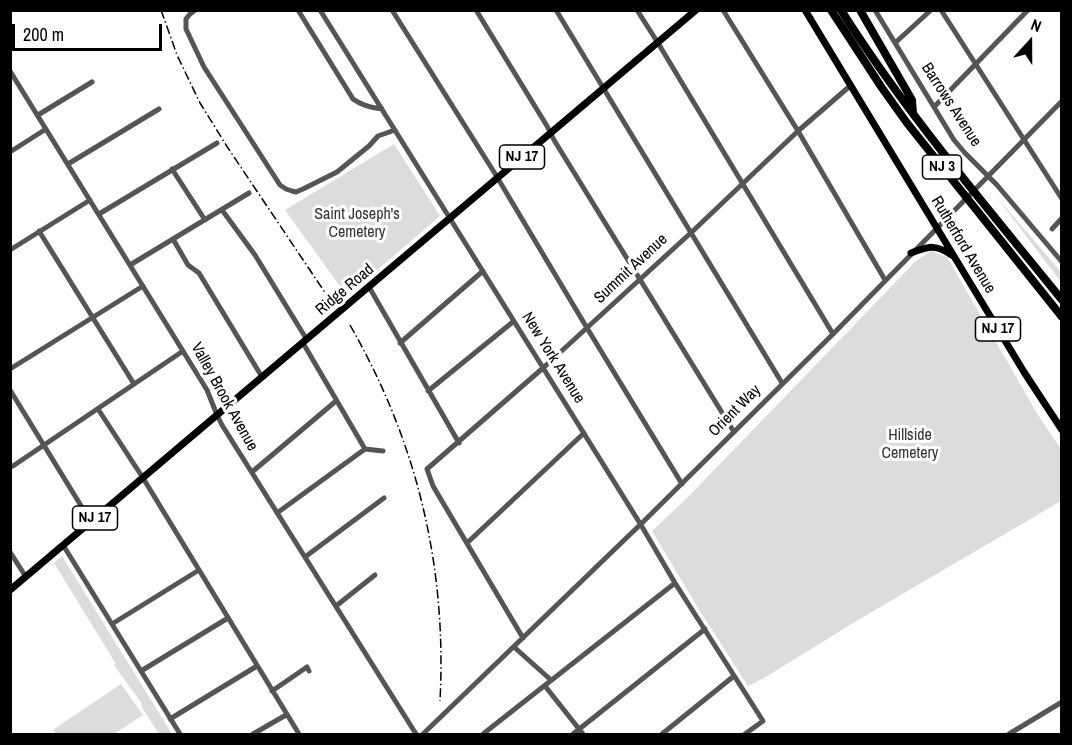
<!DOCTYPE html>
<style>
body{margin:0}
#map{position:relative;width:1072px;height:745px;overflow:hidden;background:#fff;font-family:"Archivo Narrow",sans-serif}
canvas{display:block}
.frame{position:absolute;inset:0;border:12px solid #000;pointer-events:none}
.north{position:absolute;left:1000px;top:12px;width:60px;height:60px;-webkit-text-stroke:4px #fff;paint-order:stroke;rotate:21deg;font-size:16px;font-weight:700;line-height:24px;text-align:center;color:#000}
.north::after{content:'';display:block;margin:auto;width:21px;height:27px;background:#000;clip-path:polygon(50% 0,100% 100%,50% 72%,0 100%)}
.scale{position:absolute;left:12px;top:24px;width:150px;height:27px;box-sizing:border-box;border:3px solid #000;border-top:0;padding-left:8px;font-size:18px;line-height:21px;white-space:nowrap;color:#000;-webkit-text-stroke:4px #fff;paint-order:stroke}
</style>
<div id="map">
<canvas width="1072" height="745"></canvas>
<div class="frame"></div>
<div class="north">N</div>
<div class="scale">200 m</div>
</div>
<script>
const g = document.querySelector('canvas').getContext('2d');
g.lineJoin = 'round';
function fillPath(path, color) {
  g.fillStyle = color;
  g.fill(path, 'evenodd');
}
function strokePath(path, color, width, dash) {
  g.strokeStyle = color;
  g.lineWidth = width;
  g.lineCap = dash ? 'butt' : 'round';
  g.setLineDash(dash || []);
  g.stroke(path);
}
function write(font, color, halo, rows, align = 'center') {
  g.font = font + ' "Archivo Narrow",sans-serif';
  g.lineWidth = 6;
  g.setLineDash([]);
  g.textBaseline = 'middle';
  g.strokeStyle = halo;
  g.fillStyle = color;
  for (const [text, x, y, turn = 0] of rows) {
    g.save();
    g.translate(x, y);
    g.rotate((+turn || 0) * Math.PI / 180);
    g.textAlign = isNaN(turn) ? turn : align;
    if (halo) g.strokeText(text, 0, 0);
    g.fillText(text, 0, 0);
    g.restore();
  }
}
fillPath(new Path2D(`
 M394 144 440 216 347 296 285 210Z
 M995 195 1061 272V282Z
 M931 251 947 257 1038 415 1061 449V501L858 620 764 678 748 686 698 608 652 531 690 495 916 261Z
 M62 556 172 734H159L141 706 142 704 114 665 116 664 54 563Z
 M121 684 143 715 114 734H56L53 730Z`), '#dcdcdc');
strokePath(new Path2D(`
 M195 10 190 14 186 19V29L204 67 280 185 286 189 292 191 296 192 303 189 337 172 369 146 378 136 395 130
 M298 10 353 99C361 105 373 108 382 109
 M320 10 641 525 675 583 763 721 745 734
 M392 10 494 172 587 328 682 484
 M476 10 547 126 554 140 734 432
 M556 10 782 383
 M637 10 658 43 833 334
 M723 10 798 131 885 280
 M875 10 954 140 965 153 997 185 1062 262
 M941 10 1062 199
 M895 43 931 10
 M10 71 207 390 217 415 222 425 416 734
 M934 107 1028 10
 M38 115 92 82
 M10 152 46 129
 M68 164 159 109
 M172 169 205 220
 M222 210 255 255 307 340
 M99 214 217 143
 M1052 229 1062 218
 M39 231 134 384
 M173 239 188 265 199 273 262 377
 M10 250 90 200
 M130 265 249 193
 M369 287 459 443
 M303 343 365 449
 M400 343 483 271
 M10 369 143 286
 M10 390 91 522
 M428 391 514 321
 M98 409 143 478 299 734
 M13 466 183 351
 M252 472 336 401
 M277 513 365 449 383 451
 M467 543 584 433
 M63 545 180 734
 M10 552 26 577
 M305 557 384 498
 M336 606 375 575
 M112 624 199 570
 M523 638 433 486 427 469 543 368 695 229 798 131 850 86
 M514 647 551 680
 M141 671 228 618
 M545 686 583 734
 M272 691 307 667 309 671
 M170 719 257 666
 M253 734 286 715
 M423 734 644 521 833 334 1062 101
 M483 734 675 583
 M573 734 705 629
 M662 734 734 676
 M1009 734 1062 702`), '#555', 5);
strokePath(new Path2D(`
 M805 10 1024 372 1062 430
 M911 253C930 246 936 244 953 256
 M10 590 696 10`), '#000', 7);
strokePath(new Path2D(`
 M831 10 882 88 907 123 1062 317
 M841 10C906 113 986 206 1062 300
 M860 10 912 100 913 113`), '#000', 8);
strokePath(new Path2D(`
 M161 10 177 55 200 103 228 148 334 306
 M350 325C417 442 447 566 440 701`), '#000', 1.5, [9, 3, 1.5, 3]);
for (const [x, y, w] of [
 [522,157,45],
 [942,167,39],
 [998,329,45],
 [95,518,45]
]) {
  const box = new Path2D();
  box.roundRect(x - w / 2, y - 12, w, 24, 4.5);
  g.fillStyle = '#fff';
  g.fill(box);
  strokePath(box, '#000', 1.5);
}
write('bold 15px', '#000', null, [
 ["NJ 17",522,157],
 ["NJ 3",942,167],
 ["NJ 17",998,329],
 ["NJ 17",95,518]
]);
write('16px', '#000', '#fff', [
 ["Barrows Avenue",951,105,57],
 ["Rutherford Avenue",963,245,59],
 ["Summit Avenue",631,269,-43],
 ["Ridge Road",345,290,-40],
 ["New York Avenue",553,358,58],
 ["Valley Brook Avenue",224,397,61],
 ["Orient Way",735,411,-45]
]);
write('16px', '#333', '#fff', [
 ["Saint Joseph's",357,215],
 ["Cemetery",357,233],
 ["Hillside",910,436],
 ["Cemetery",910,454]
]);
</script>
